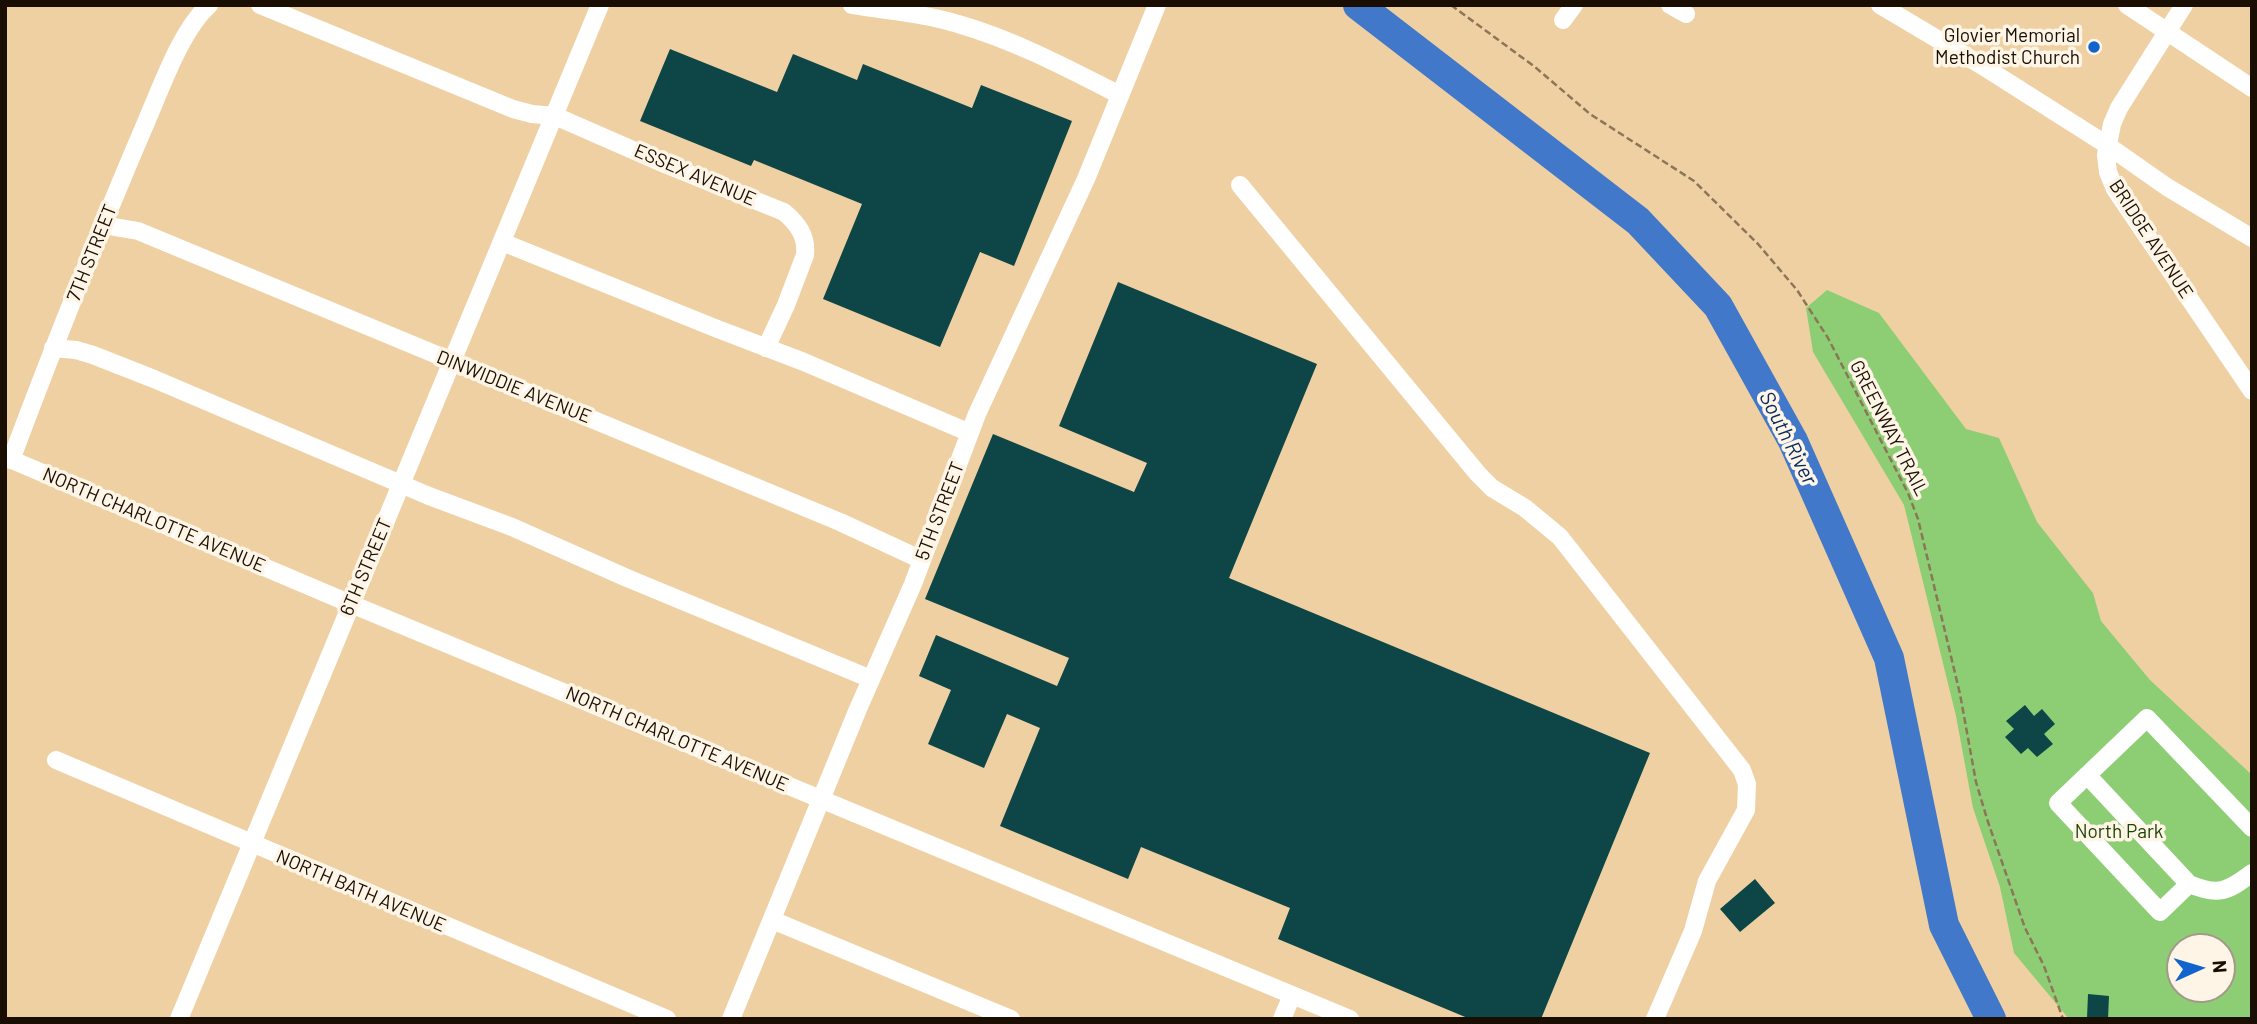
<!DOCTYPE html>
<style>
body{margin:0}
#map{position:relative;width:2257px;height:1024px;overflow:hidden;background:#efd0a2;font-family:Barlow,sans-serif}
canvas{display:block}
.frame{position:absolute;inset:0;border:7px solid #190e01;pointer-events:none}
.north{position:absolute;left:2166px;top:933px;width:70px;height:70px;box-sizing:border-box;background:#fef5e7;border:2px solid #a2998b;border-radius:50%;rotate:86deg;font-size:19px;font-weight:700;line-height:28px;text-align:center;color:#190e01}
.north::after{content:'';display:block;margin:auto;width:24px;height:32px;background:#1164ce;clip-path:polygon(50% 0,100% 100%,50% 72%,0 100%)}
</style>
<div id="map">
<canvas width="2257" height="1024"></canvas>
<div class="frame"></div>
<div class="north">N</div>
</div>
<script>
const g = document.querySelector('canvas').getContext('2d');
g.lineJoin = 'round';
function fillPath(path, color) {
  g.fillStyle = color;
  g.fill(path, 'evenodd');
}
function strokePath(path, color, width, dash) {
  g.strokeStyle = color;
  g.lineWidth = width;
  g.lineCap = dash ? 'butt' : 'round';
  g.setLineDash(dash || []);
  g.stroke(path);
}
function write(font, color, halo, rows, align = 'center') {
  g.font = font + ' Barlow,sans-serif';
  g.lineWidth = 7;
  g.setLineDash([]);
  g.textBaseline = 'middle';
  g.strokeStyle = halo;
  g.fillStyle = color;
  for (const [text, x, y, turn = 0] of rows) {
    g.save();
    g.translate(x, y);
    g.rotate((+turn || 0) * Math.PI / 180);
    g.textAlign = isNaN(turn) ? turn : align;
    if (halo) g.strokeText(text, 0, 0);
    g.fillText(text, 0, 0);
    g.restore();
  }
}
fillPath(new Path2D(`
 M1827 290 1879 313 1966 429 1999 438 2037 522 2093 593 2101 621 2150 680 2252 775V1019H2069L2014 953 2000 887 1973 808 1956 716 1904 505 1813 352 1806 308ZM2180 947H2222V989H2180Z`), '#8dce75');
strokePath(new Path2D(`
 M1358 5 1638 221 1718 306 1793 441 1889 658 1944 925 1991 1019`), '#4178c9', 30);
fillPath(new Path2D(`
 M670 49 777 92 793 54 857 80 863 64 972 108 981 85 1072 121 1014 266 980 252 940 347 823 299 862 204 754 160 751 166 640 121Z
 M1118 282 1317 364 1229 578 1650 753 1541 1019H1470L1278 939 1290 908 1141 847 1128 879 1000 826 1040 728 1007 714 984 768 928 744 951 690 919 676 936 635 1057 686 1069 658 925 599 993 434 1134 492 1147 463 1059 426Z
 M2025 705 2034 716 2042 709 2055 724 2044 734 2053 744 2037 757 2028 748 2021 754 2005 737 2014 729 2006 721Z
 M1755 879 1775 903 1740 932 1720 909Z
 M2088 994 2109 996 2108 1019 2087 1018Z`), '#0e4647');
strokePath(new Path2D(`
 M1451 5 1535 67 1590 114 1694 181 1758 244 1797 290 1828 338 1908 493 1918 519 1960 694 1976 782 1988 822 2025 928 2044 966 2063 1019`), '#8c7658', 2.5, [7, 3.5]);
strokePath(new Path2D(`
 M260 5 513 109 532 114 555 116 667 165 784 212C798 224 807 236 805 255L786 305 766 348
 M852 5C887 11 923 13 958 24 1014 40 1067 68 1120 95
 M1670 5 1686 14
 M1880 5 1981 65 2107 145 2167 187 2252 238
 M2127 5 2252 88
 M2184 5 2119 108 2112 124 2106 155 2108 172 2115 189 2252 391
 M1563 20 1574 5
 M1240 185 1478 474 1492 488 1525 508 1560 537 1742 770 1747 784 1746 810 1707 881 1693 931 1655 1019
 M103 225 138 231 840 522 922 560
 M502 242 715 328 804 362 970 433
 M53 348 76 350 93 355 154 379 429 496 512 527 627 578 871 679
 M5 457 351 604 1350 1019
 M11 460C53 348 97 237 144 127 160 91 180 31 209 5
 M56 760 667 1019
 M2087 775 2189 884 2160 912 2058 803 2147 718 2252 828
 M2189 884C2218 896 2227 892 2252 873
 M772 920 1011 1019
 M179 1019 600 5
 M731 1019 858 709 913 584 977 414 1086 179 1157 5
 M1282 1019 1292 995`), '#fff', 18);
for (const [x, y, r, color] of [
 [2094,47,7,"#1164ce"]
]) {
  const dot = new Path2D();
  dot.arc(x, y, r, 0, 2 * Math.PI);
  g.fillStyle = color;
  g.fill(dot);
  strokePath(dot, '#fef5e7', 2.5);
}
write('19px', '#190e01', '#fef5e7', [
 ["Glovier Memorial",2080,36],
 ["Methodist Church",2080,58]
], 'right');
write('19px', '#190e01', '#fef5e7', [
 ["ESSEX AVENUE",695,175,23],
 ["BRIDGE AVENUE",2151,239,57],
 ["7TH STREET",92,253,-68],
 ["DINWIDDIE AVENUE",514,387,22],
 ["GREENWAY TRAIL",1889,428,63],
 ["5TH STREET",940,511,-69],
 ["NORTH CHARLOTTE AVENUE",154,520,23],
 ["6TH STREET",366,567,-67],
 ["NORTH CHARLOTTE AVENUE",677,739,23],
 ["NORTH BATH AVENUE",361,891,23]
]);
write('19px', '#1a4404', '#fef5e7', [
 ["North Park",2119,832]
]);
write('italic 21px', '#042a5e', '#fef5e7', [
 ["South River",1788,438,63]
]);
</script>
